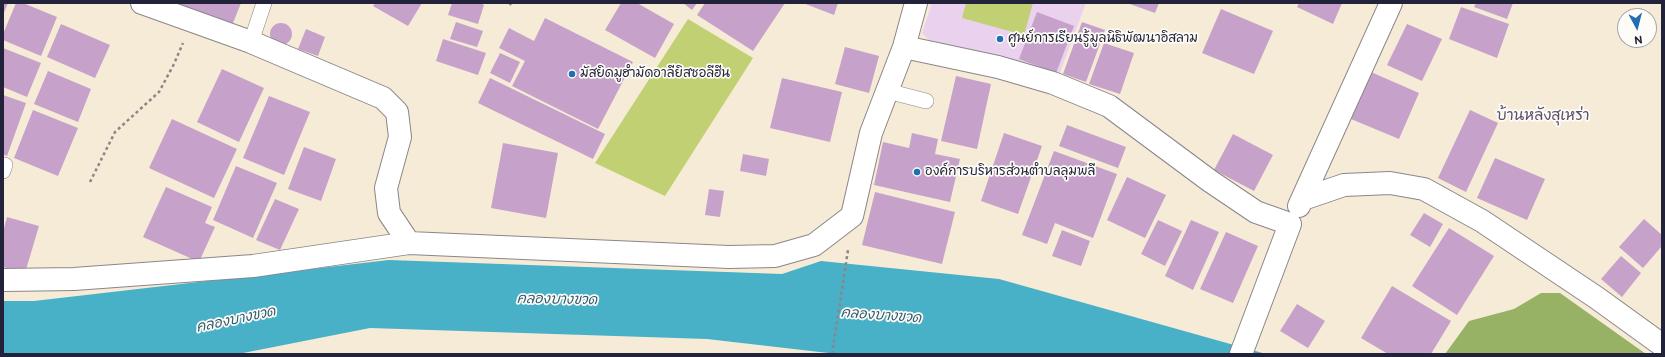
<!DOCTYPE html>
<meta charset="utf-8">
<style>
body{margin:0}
#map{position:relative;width:1665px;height:357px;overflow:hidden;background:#f6ebd7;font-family:"Balsamiq Sans",sans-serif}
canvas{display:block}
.frame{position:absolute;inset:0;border:4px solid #22223b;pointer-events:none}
.north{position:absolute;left:1617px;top:8px;width:40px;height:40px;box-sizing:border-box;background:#fdfcf7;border:1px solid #a5a5ac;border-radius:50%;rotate:173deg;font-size:11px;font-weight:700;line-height:16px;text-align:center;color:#22223b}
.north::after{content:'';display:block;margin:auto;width:14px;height:18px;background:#1f6fb2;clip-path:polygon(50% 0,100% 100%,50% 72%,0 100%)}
</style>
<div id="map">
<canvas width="1665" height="357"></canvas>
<div class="frame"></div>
<div class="north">N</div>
</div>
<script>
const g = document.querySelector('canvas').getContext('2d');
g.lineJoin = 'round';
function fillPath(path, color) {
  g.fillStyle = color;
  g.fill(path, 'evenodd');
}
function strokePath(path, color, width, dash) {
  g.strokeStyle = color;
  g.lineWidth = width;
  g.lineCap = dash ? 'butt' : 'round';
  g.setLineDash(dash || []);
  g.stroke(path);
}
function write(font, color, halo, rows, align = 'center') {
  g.font = font + ' "Balsamiq Sans","Playpen Sans Thai",sans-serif';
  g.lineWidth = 3.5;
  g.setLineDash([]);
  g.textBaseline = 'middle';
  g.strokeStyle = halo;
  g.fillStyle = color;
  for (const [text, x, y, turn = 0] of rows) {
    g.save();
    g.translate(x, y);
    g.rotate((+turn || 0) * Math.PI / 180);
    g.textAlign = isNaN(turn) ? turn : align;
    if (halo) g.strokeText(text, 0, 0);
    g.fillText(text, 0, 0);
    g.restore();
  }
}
fillPath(new Path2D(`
 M932 3H1086L1059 75 933 44 922 33Z`), '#ead1ed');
fillPath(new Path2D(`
 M966 3H1033L1024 35 962 18Z
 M688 19 753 58 665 196 595 163Z`), '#c1d073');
fillPath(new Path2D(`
 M1541 293H1560L1646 354H1445L1469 321 1514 309Z`), '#98b265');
fillPath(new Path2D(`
 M389 260 782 274 821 261 999 279 1266 354H837L707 339 370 328 238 354H3V301H34Z`), '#48b0c7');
fillPath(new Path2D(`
 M3 3H8L3 15Z
 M16 3H23L57 17 41 56 3 40V34Z
 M168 3H241L231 28Z
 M375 3H422L408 26 373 6Z
 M452 3H479L484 5 478 24 448 15Z
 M621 3H637L674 24 655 58 605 30Z
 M683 3H697L692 10Z
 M705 3H785L753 51 697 15Z
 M803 3H838L834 15Z
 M1127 3H1159L1155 13Z
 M1299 3H1342L1333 24 1297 7Z
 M1476 3H1513L1507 19 1474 7Z
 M1461 7 1509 24 1497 58 1449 39Z
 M1221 9 1273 31 1254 74 1202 53Z
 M1037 12 1074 26 1056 73 1019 59Z
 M545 18 633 62 598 129 512 86 525 61 499 48 509 28 534 41Z
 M456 22 483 31 477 47 450 39Z
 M1082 22 1105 30 1086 82 1063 74Z
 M270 34a11 11 0 1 1 22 0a11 11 0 1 1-22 0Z
 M61 24 110 45 95 78 47 57Z
 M1407 24 1442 39 1422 81 1387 65Z
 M306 29 325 37 318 56 298 49Z
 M443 39 486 53 478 75 436 61Z
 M1104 43 1134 53 1120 94 1089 84Z
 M845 47 879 56 869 93 835 84Z
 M3 48 41 63 27 97 3 87Z
 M500 53 520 62 510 83 490 73Z
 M222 69 264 88 239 142 197 122Z
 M48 71 91 89 78 122 34 104Z
 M1371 72 1419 93 1399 139 1351 119Z
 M956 76 991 84 977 149 941 141Z
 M490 78 605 134 593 159 478 103Z
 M782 78 842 92 830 142 770 128Z
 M3 95 26 103 7 156 3 154Z
 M269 96 310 112 284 175 243 158Z
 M33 110 78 128 58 176 14 158Z
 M1470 110 1498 123 1466 192 1438 178Z
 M172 119 237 149 214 198 149 168Z
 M1067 125 1126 147 1118 168 1059 146Z
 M912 133 938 139 935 154 960 159 950 202 874 185 883 142 909 148Z
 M1004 133 1042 146 1018 214 981 201Z
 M1233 134 1273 155 1254 191 1214 170Z
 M503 143 558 153 546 218 491 208Z
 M304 147 336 159 321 201 288 189Z
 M1054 151 1117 174 1093 238 1055 223 1047 244 1022 235Z
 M743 154 769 159 766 176 740 171Z
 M1495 158 1545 179 1527 220 1477 198Z
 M236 166 277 183 253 238 213 220Z
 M1127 177 1166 195 1145 238 1107 220Z
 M166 187 212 207 205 223 215 227 199 262 143 237Z
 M709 189 724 191 720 217 705 215Z
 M875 192 955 212 942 264 862 245Z
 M275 199 299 209 280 250 256 240Z
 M1424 213 1443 224 1430 247 1410 235Z
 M7 217 39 226 25 273 3 267V232Z
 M1644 219 1662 235V246L1643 268 1619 247Z
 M1158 220 1182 231 1165 266 1141 254Z
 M1191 220 1219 232 1193 290 1165 276Z
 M1449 228 1494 256 1457 315 1412 286Z
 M1062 230 1090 241 1081 266 1052 256Z
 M1226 232 1258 246 1233 303 1200 289Z
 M1621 256 1641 273 1622 297 1601 279Z
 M1392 286 1451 321 1431 354H1388L1361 338Z
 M1297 304 1325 321 1308 348 1280 331Z`), '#c6a2ca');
const lane = new Path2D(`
 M251 42 264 3
 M887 91 926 101
 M3 171 5 165`);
const street = new Path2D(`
 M142 3 251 42 383 98 397 112 400 137 386 188 389 213 409 243
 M904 47 998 67 1053 83 1109 106 1210 181 1256 212 1290 224 1241 354
 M1303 199 1344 185 1390 183 1424 189 1482 221 1597 298 1662 345
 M1299 206 1391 3
 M3 280 74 279 253 266 409 243 729 257 775 256 814 245 852 216 871 133 904 47 916 3`);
strokePath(lane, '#8c8689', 16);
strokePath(street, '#8c8689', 24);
strokePath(new Path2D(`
 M509 3 512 5
 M90 182 115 132 159 92 174 64 183 43
 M832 354 848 250`), '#8c8689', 2.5, [3, 3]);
strokePath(lane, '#fff', 15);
strokePath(street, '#fff', 22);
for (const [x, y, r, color] of [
 [1000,39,4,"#1f6fb2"],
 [572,74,4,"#1f6fb2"],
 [917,172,4,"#1f6fb2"]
]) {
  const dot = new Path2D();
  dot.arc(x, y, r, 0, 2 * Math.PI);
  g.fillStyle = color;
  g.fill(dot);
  strokePath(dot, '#fdfcf7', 1.5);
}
write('13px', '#22223b', '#fdfcf7', [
 ["ศูนย์การเรียนรู้มูลนิธิพัฒนาอิสลาม",1008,39],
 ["มัสยิดมูฮำมัดอาลียิสซอลีฮีน",580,74],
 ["องค์การบริหารส่วนตำบลลุมพลี",925,172]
], 'left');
write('italic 14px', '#315b73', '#fdfcf7', [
 ["คลองบางขวด",557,300,1],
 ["คลองบางขวด",881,316,4],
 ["คลองบางขวด",236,320,-12]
]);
write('15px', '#5b4f6d', '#fdfcf7', [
 ["บ้านหลังสุเหร่า",1543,116]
]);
</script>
